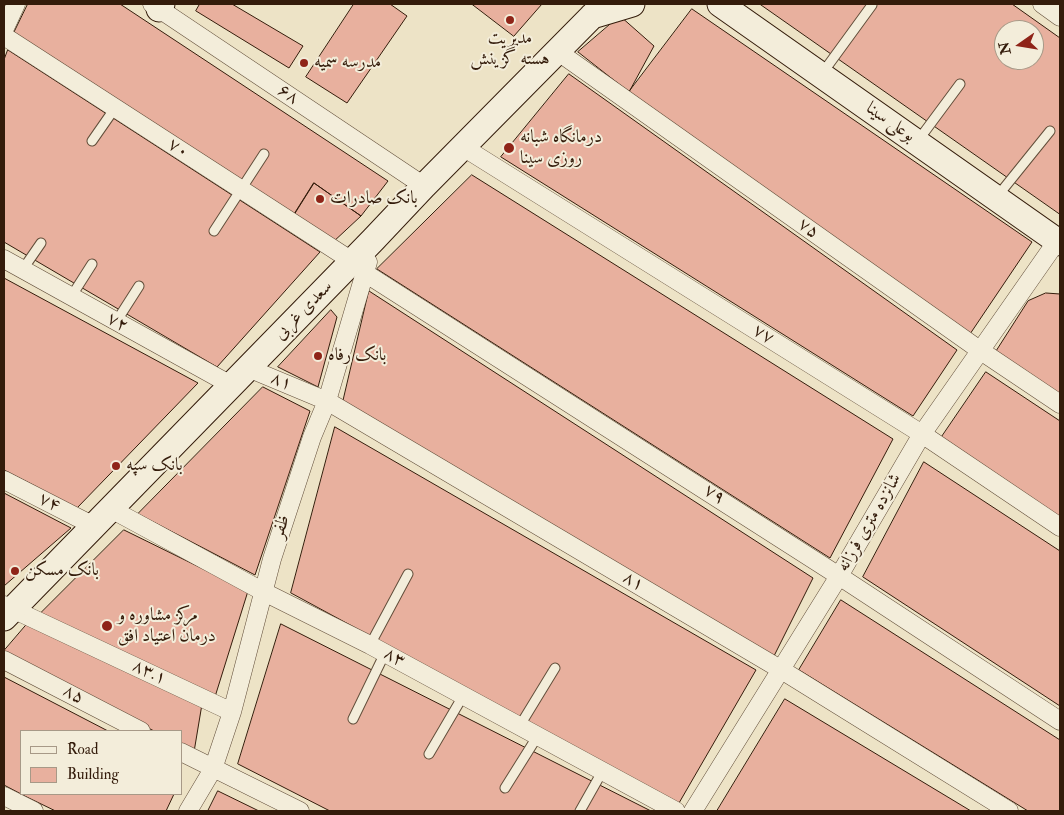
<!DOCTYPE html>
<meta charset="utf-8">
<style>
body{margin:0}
#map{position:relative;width:1064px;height:815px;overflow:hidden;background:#ede3c6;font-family:"IM FELL Double Pica",serif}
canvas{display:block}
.frame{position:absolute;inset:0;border:5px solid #341c0b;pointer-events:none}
.legend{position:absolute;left:20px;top:730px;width:162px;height:65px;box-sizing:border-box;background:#f3edda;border:1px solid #a79987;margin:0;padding:6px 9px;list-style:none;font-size:15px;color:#341c0b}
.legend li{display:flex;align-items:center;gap:10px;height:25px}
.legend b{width:25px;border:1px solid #a79987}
.north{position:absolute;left:994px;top:20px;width:50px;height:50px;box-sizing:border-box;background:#f3edda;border:1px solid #a79987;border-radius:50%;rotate:257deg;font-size:14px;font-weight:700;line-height:20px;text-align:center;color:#341c0b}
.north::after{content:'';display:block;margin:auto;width:18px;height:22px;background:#8f2418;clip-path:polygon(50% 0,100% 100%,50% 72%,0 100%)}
</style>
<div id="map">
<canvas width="1064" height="815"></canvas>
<div class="frame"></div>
<ul class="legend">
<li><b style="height:6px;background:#f3edda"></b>Road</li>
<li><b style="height:14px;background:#e8b09e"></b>Building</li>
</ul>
<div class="north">N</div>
</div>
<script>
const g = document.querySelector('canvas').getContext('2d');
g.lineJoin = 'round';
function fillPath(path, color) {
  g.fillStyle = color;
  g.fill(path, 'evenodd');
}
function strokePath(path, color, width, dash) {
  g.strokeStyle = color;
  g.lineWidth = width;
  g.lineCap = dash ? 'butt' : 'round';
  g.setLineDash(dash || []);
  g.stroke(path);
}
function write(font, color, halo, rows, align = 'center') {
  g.font = font + ' "IM FELL Double Pica",Amiri,serif';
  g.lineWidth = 4;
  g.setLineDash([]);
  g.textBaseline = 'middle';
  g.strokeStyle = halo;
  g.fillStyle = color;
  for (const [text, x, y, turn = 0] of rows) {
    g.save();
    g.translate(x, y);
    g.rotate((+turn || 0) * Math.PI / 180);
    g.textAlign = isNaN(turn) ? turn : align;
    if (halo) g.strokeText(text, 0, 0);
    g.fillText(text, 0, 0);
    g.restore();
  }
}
const building = new Path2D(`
 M28 4H120L388 181 361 216 314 183 292 218 13 35Z
 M200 4H232L303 46 289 68 196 11Z
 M354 4H390L407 16 347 103 306 77Z
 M472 4H542L514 36Z
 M760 4H1012L1060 38V214ZM1004 30H1034V60H1004Z
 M692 9 1032 242 970 334 629 92Z
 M620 16 654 46 629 92 578 52Z
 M8 50 320 252 217 367 4 242V60Z
 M569 74 957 350 913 416 501 157Z
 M472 175 893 439 830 558 377 269Z
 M314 183 361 216 332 243 292 218Z
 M4 278 198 383 77 508 4 470Z
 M369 291 813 578 774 656 343 402Z
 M1046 293 1060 294V395L996 351 1028 301Z
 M331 310 337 317 318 387 278 367Z
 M986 372 1060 421V518L941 438Z
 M263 387 310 411 255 575 138 514Z
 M335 427 756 670 679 803 291 593Z
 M924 462 1060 551V706L863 577Z
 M4 493 71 528 4 586Z
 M124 530 248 591 214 700 40 614Z
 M841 600 1060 740V811H1028L799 670Z
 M28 623 202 704 194 752 181 746V731H154L4 651Z
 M281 624 651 811H330L238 764Z
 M4 677 108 731H21V794L4 785Z
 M785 699 971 811H717Z
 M218 791 259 811H208Z
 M21 794H174L166 811H56Z`);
fillPath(building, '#e8b09e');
strokePath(building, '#341c0b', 1);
const lane = new Path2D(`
 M821 75 872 5
 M92 141 115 108
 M917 142 960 84
 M996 198 1050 131
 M214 231 264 154
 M23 269 41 243
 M71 297 92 264
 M116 322 139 286
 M370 645 408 574
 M353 719 385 653
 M519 727 555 668
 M429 754 463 696
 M505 788 537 737
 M580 811 602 772`);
const street = new Path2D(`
 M152 4 424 186
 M1042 4 1060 17
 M4 30 16 4
 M4 36 352 261
 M557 51 981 351 1060 404
 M463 147 922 434 1060 527
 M4 259 231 385
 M365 273 839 576 1060 721
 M248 368 327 401 780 669 1009 811
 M4 480 94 526
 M111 509 264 592 370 645 676 811
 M4 605 232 712
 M4 660 141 731
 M181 752 300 811
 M4 796 34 811
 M188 811 213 769 232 712 272 559 312 437 327 401 368 262
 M693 811 839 576 922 434 1057 241`);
const secondary = new Path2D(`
 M720 4 1060 243
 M159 9 162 4
 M592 16 632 4
 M4 618 373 240 424 186 604 4`);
strokePath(lane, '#624e3a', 11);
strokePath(street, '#624e3a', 19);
strokePath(secondary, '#341c0b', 27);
strokePath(lane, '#f3edda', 9);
strokePath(street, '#f3edda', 18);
strokePath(secondary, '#f3edda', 25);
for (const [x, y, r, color] of [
 [510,20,5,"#8f2418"],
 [304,63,5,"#8f2418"],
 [509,148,6,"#8f2418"],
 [320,199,5,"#8f2418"],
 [318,356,5,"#8f2418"],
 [116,466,5,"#8f2418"],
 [15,571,5,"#8f2418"],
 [107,626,6,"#8f2418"]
]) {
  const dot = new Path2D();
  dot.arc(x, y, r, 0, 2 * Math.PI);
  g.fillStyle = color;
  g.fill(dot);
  strokePath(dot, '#f3edda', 2);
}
write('18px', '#341c0b', '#f3edda', [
 ["مدیریت",510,39,"center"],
 ["هسته گزینش",510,60,"center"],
 ["مدرسه سمیه",314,63],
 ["درمانگاه شبانه",520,138],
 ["روزی سینا",520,159],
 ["بانک صادرات",330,199],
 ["بانک رفاه",328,356],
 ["بانک سپه",126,466],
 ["بانک مسکن",25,571],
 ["مرکز مشاوره و",118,616],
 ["درمان اعتیاد افق",118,637]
], 'left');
write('18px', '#341c0b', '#f3edda', [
 ["۶۸",288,95,34],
 ["بوعلی سینا",890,123,35],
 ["۷۰",178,149,33],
 ["۷۵",808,229,35],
 ["سعدی غربی",304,311,-46],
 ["۷۲",117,323,29],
 ["۷۷",763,335,32],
 ["۸۱",281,382,23],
 ["۷۹",714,495,33],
 ["۷۴",49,503,27],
 ["شانزده متری فرزانه",870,523,-60],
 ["ظفر",282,527,-72],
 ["۸۱",633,582,31],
 ["۸۳",394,658,29],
 ["۸۳.۱",149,673,25],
 ["۸۵",73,695,28]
]);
</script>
